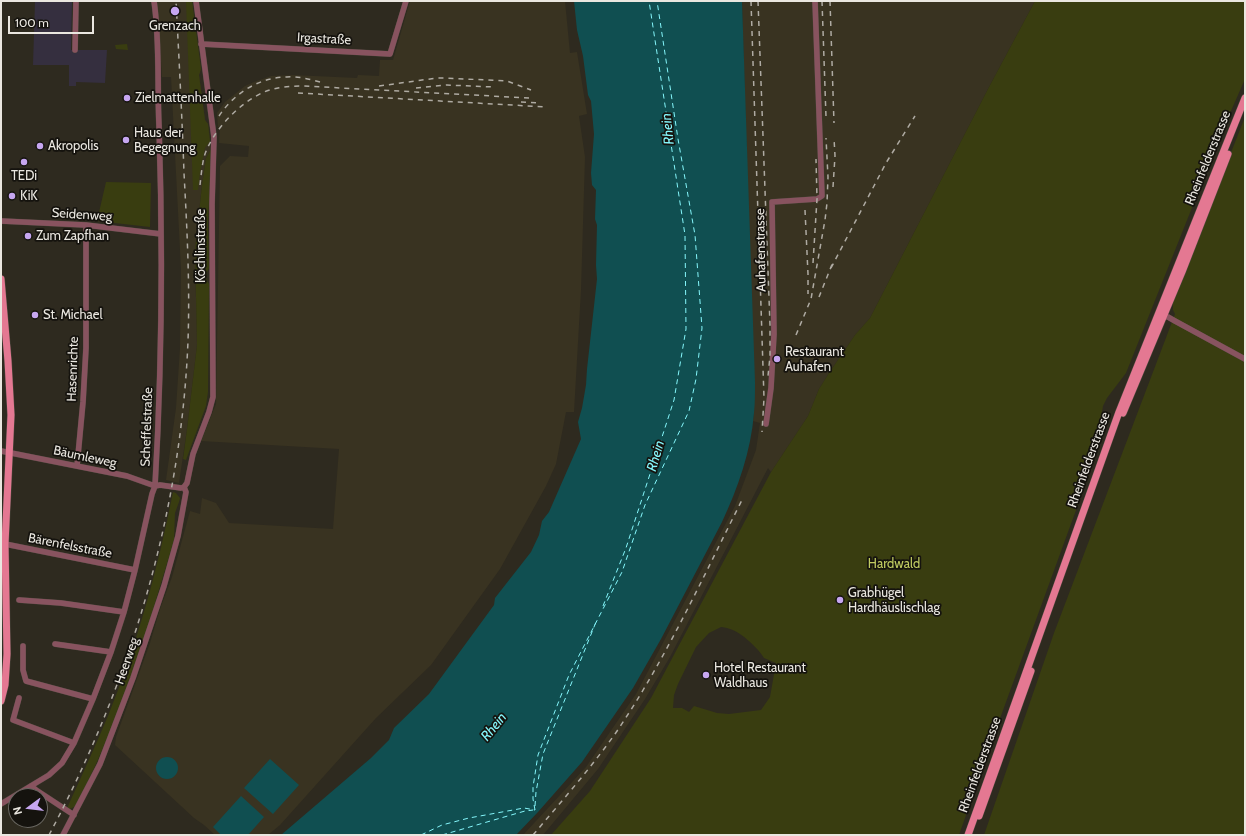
<!DOCTYPE html>
<meta charset="utf-8">
<style>
body{margin:0}
#map{position:relative;width:1246px;height:836px;overflow:hidden;background:#2e2a1f;font-family:Cabin,sans-serif}
canvas{display:block}
.frame{position:absolute;inset:0;border:2px solid #eae7e0;pointer-events:none}
.north{position:absolute;left:8px;top:788px;width:40px;height:40px;box-sizing:border-box;background:#15130e;border:1px solid #6a6862;border-radius:50%;rotate:255deg;font-size:11px;font-weight:700;line-height:16px;text-align:center;color:#eae7e0}
.north::after{content:'';display:block;margin:auto;width:14px;height:18px;background:#c6a6f0;clip-path:polygon(50% 0,100% 100%,50% 72%,0 100%)}
.scale{position:absolute;left:8px;top:16px;width:86px;height:18px;box-sizing:border-box;border:2px solid #eae7e0;border-top:0;padding-left:5px;font-size:12px;line-height:14px;white-space:nowrap;color:#eae7e0;-webkit-text-stroke:3px #15130e;paint-order:stroke}
</style>
<div id="map">
<canvas width="1246" height="836"></canvas>
<div class="frame"></div>
<div class="north">N</div>
<div class="scale">100 m</div>
</div>
<script>
const g = document.querySelector('canvas').getContext('2d');
g.lineJoin = 'round';
function fillPath(path, color) {
  g.fillStyle = color;
  g.fill(path, 'evenodd');
}
function strokePath(path, color, width, dash) {
  g.strokeStyle = color;
  g.lineWidth = width;
  g.lineCap = dash ? 'butt' : 'round';
  g.setLineDash(dash || []);
  g.stroke(path);
}
function write(font, color, halo, rows, align = 'center') {
  g.font = font + ' Cabin,sans-serif';
  g.lineWidth = 3.5;
  g.setLineDash([]);
  g.textBaseline = 'middle';
  g.strokeStyle = halo;
  g.fillStyle = color;
  for (const [text, x, y, turn = 0] of rows) {
    g.save();
    g.translate(x, y);
    g.rotate((+turn || 0) * Math.PI / 180);
    g.textAlign = isNaN(turn) ? turn : align;
    if (halo) g.strokeText(text, 0, 0);
    g.fillText(text, 0, 0);
    g.restore();
  }
}
fillPath(new Path2D(`
 M157 1H192L201 69 199 75 205 120 208 124 211 149 206 158 202 185 195 250 197 345 187 429 179 483 166 480 176 408 180 348 181 269 171 77H162Z
 M410 1H565L570 53 577 52 587 114 579 116 585 157 581 290 574 412H566L556 464 546 486 500 569 431 665 376 718 280 825 268 835H215L204 825 194 818 115 745 116 737 150 643 160 609 172 577 190 511 200 514 202 498 216 503 229 523 333 529 339 449 201 441 216 404 220 166 230 156 248 157 249 146 219 143 220 128 218 127 217 113 225 102 245 86 254 82 271 76 293 75 357 78 358 75 379 76 380 60H393Z
 M742 1H1035L989 87 870 318 855 335 829 373 819 389 808 416 771 472 768 468 670 657 645 699 598 769 543 835H523L586 767 636 694 735 506 756 450 760 423 753 421 754 414Z`), '#393321');
fillPath(new Path2D(`
 M35 1H72L71 50H107L105 83 76 82V86H69V65H33Z`), '#352f3f');
fillPath(new Path2D(`
 M186 1H192L201 69 199 75 205 120 208 124 210 141 205 148 200 172 198 190H193Z
 M1035 1H1245V79L1227 120 1132 358 1126 373 1107 398 1103 406 1099 429V443L1095 458 1002 713 959 835H551L590 791 651 698 771 472 808 416 819 389 829 373 855 335 870 318 989 87ZM721 627C724 627 727 628 730 629 741 632 759 649 764 658L776 663 770 697 761 710 729 714 717 713 694 706 689 712 682 708H673L674 695 678 684 696 647 709 633Z
 M127 44 128 50 116 49 115 45Z
 M1245 117V835H984L1054 633 1175 314 1173 310V300Z
 M211 149 208 225 209 268C206 274 205 278 209 284L208 392 206 406 186 460 183 459 187 429 197 345 195 250 202 185 206 158Z
 M106 182 151 183 150 227 97 221Z
 M173 492 176 493 180 498 179 502 175 513 174 540 139 656 118 714 96 764 76 806 70 809 67 808C81 777 95 747 108 716 137 644 158 569 173 492Z`), '#393d10');
fillPath(new Path2D(`
 M574 1H742L755 382C755 393 755 403 754 413 751 451 738 488 722 522L661 639 633 688 582 762 538 812 516 835H281L371 758 389 740 394 728 429 694 494 605 495 598 531 552 539 535 542 521 549 512 581 439 578 422 582 408 586 385 587 369 597 279 596 265 597 225 595 219 596 190 592 185 591 173 594 134 591 101 588 95 583 56 577 30Z
 M156 768a11 11 0 1 1 22 0a11 11 0 1 1-22 0Z
 M270 759 299 785 273 814 244 788Z
 M241 796 264 817 248 835H221L213 827Z`), '#104f51');
strokePath(new Path2D(`
 M603 606 626 548 674 400 686 329 685 235 649 1
 M535 806 536 792 543 754 596 622
 M535 810 533 799V787L538 755 569 675 622 572 645 505 689 411 696 379 702 328 695 235 678 139 657 1
 M421 835 442 825 469 818 524 808 535 810
 M442 835 525 811 533 810`), '#85f7fc', 1, [5, 4]);
const minor = new Path2D(`
 M201 44 390 54 406 1
 M75 50 76 1
 M1 221 86 225 161 234
 M1160 316 1168 317 1175 321 1245 359
 M766 424 771 388 774 334 772 202 817 199 822 196 815 1
 M1 451 127 476 155 486 160 485 181 488 184 487
 M77 466 83 402 86 348V225
 M184 487 187 483 193 454 209 412 213 397 212 204 214 137 196 1
 M1 545 5 544 135 570
 M19 600 61 603 124 612
 M55 644 111 652
 M23 646V670L26 681 93 699
 M19 698 13 720 74 743
 M31 786 36 790 74 815
 M1 804 49 775 62 763 74 743 93 699 111 652 124 612 135 570 152 494 155 486C162 366 163 246 159 125 157 84 160 42 154 1
 M63 835 100 764 133 678 164 586 178 536 186 492 184 487`);
const major = new Path2D(`
 M1 279 8 361 11 415 5 544 7 654 5 685 1 701
 M1123 413 1182 272 1228 154
 M979 816 1031 671
 M968 835 1119 412 1245 98`);
strokePath(minor, '#4c483e', 6);
strokePath(major, '#4c483e', 8);
strokePath(minor, '#88535f', 5.5);
strokePath(major, '#e47892', 7);
strokePath(new Path2D(`
 M751 1 764 398 762 432
 M758 1 770 325V356L768 376
 M822 1 826 117
 M830 1 834 123
 M379 86 437 78H445L507 81 531 90
 M416 88 447 85 494 87
 M298 93 547 107
 M521 102 541 103
 M219 116C234 93 260 77 287 77 299 76 312 80 324 83
 M200 185C201 176 202 166 204 157 212 131 239 103 264 92 276 87 290 86 304 86L529 98
 M833 187 835 156 834 138
 M805 210 808 274V294
 M813 263 817 199 816 159
 M831 268 886 163 915 116
 M819 297 833 262
 M796 335 811 299 825 220 827 203 828 177 826 138
 M49 835C130 683 181 514 188 341 190 285 187 229 184 173 182 116 179 58 176 1
 M533 835C561 802 590 769 615 734 665 661 702 579 742 500`), '#afaba3', 1.5, [5, 5]);
for (const [x, y, r, color] of [
 [175,11,5,"#c6a6f0"],
 [127,98,4,"#c6a6f0"],
 [126,140,4,"#c6a6f0"],
 [40,146,4,"#c6a6f0"],
 [24,162,4,"#c6a6f0"],
 [12,196,4,"#c6a6f0"],
 [28,236,4,"#c6a6f0"],
 [35,315,4,"#c6a6f0"],
 [777,359,4,"#c6a6f0"],
 [840,600,4,"#c6a6f0"],
 [706,675,4,"#c6a6f0"]
]) {
  const dot = new Path2D();
  dot.arc(x, y, r, 0, 2 * Math.PI);
  g.fillStyle = color;
  g.fill(dot);
  strokePath(dot, '#15130e', 1.5);
}
write('13px', '#eae7e0', '#15130e', [
 ["Grenzach",175,26,"center"],
 ["Zielmattenhalle",135,98],
 ["Haus der",134,133],
 ["Begegnung",134,148],
 ["Akropolis",48,146],
 ["TEDi",24,176,"center"],
 ["KiK",20,196],
 ["Zum Zapfhan",36,236],
 ["St. Michael",43,315],
 ["Restaurant",785,352],
 ["Auhafen",785,367],
 ["Grabhügel",848,593],
 ["Hardhäuslischlag",848,608],
 ["Hotel Restaurant",714,668],
 ["Waldhaus",714,683]
], 'left');
write('13px', '#eae7e0', '#15130e', [
 ["Irgastraße",324,39,3],
 ["Rheinfelderstrasse",1208,158,-68],
 ["Seidenweg",82,215,4],
 ["Köchlinstraße",201,246,-90],
 ["Auhafenstrasse",761,250,-91],
 ["Hasenrichte",73,369,-88],
 ["Scheffelstraße",147,427,-88],
 ["Bäumleweg",85,457,12],
 ["Rheinfelderstrasse",1089,460,-70],
 ["Bärenfelsstraße",70,546,11],
 ["Heerweg",127,661,-71],
 ["Rheinfelderstrasse",980,765,-70]
]);
write('13px', '#c1cb61', '#15130e', [
 ["Hardwald",894,564]
]);
write('italic 14px', '#85f7fc', '#15130e', [
 ["Rhein",668,129,-96],
 ["Rhein",656,456,-74],
 ["Rhein",494,727,-51]
]);
</script>
